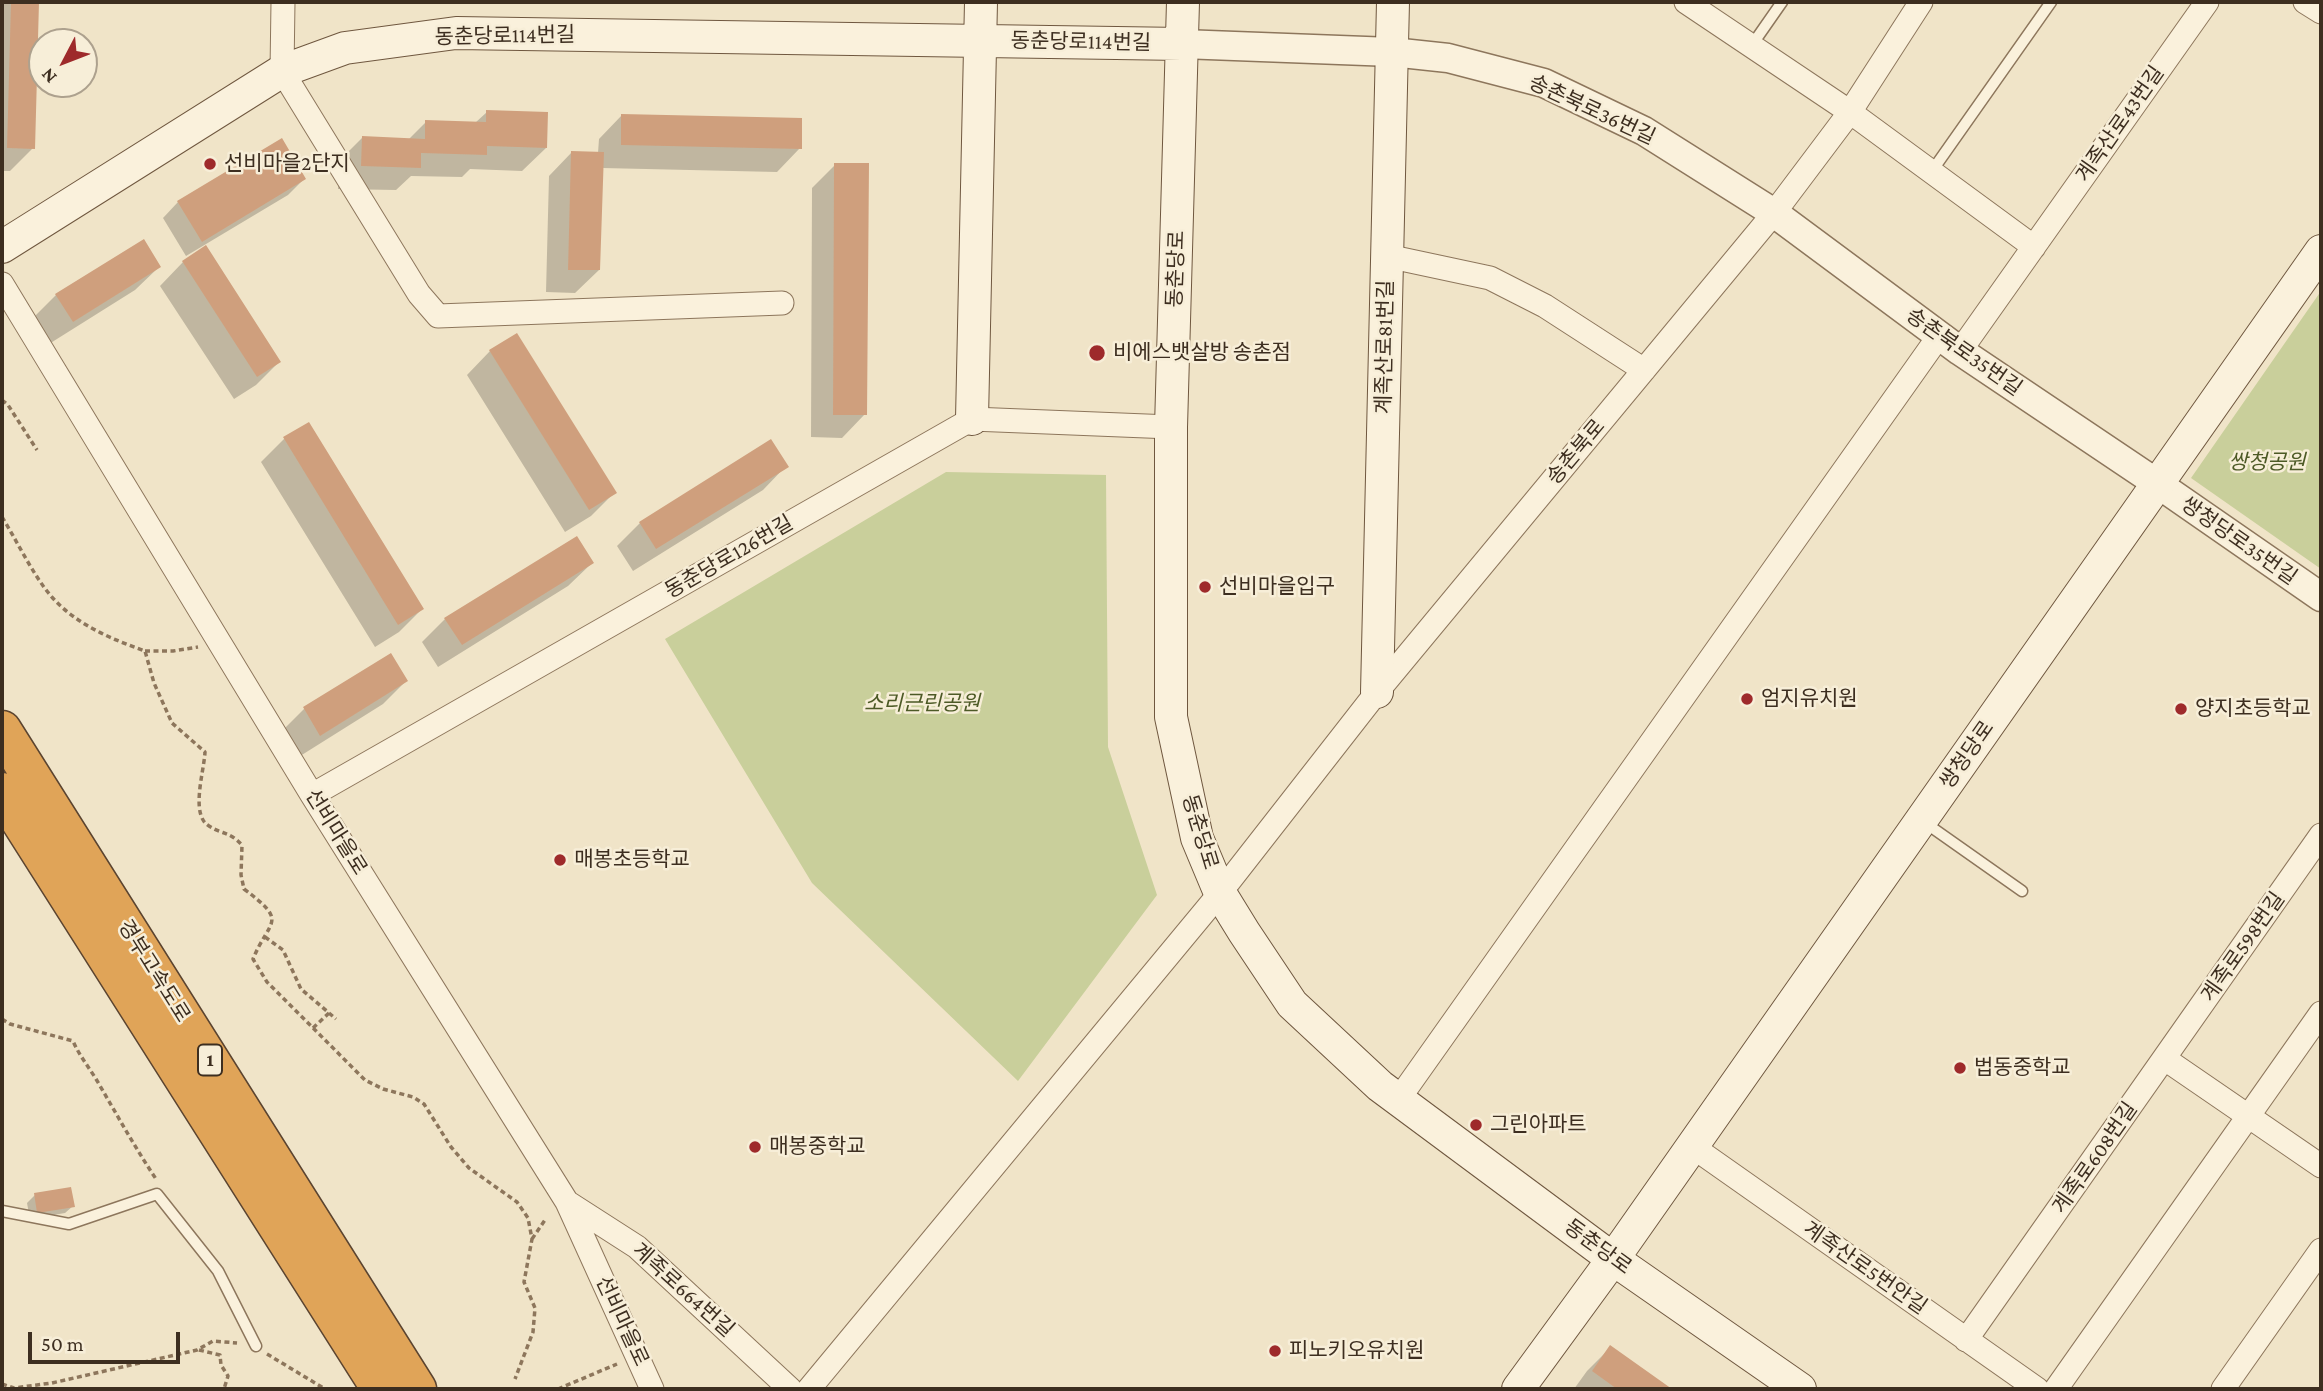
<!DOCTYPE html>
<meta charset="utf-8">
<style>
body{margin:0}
#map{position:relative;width:2323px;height:1391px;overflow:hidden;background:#f0e4c8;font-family:"Crimson Pro",serif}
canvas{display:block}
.frame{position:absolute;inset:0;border:4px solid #3d2e20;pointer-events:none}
.north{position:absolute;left:28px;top:28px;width:70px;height:70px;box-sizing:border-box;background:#f7eed8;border:2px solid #ada18e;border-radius:50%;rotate:228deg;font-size:19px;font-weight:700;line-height:28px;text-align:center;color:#3d2e20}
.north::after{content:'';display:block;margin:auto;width:24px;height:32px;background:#9e2a2b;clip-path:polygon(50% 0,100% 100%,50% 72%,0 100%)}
.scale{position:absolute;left:28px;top:1332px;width:152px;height:32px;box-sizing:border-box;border:4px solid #3d2e20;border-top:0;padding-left:9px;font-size:21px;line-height:24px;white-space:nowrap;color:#3d2e20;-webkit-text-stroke:5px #f7eed8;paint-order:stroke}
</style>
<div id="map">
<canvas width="2323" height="1391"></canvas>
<div class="frame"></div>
<div class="north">N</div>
<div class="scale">50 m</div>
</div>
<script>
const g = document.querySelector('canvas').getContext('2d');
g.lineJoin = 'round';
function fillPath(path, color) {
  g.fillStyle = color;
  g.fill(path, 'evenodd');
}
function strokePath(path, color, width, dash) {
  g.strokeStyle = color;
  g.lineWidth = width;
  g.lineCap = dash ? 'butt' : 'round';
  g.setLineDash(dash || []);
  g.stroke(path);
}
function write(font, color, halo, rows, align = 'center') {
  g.font = font + ' "Crimson Pro","Noto Sans KR",serif';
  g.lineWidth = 5;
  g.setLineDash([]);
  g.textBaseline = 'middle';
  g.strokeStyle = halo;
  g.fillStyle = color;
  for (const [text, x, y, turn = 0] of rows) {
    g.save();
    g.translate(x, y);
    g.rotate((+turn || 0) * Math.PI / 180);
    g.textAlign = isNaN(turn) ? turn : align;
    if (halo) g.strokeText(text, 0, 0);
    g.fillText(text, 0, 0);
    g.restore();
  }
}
fillPath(new Path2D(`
 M2321 291V569L2191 478Z
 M946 472 1106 475 1108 747 1157 895 1018 1081 812 883 665 639Z`), '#c9cf9b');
fillPath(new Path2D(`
 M2 2H37L33 148 10 171H2Z
 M487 112 546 148 522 171 470 169 462 177 411 176 396 190 338 189 339 161 362 138 408 140 426 122 475 123Z
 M622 115 800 148 777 172 602 168 599 270 575 293 546 292 549 176 572 152 598 153 599 139Z
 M835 165 865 414 842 438 811 437 812 188Z
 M304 179 288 195 186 256 163 218 178 202Z
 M183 262 279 362 256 385 234 399 160 286Z
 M159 267 135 290 49 344 33 318 56 295Z
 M490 351 615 492 591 516 565 532 467 375Z
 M308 424 422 609 399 632 375 647 261 462 284 439Z
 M786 466 763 490 633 571 617 546 640 523Z
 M592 563 568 586 438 667 422 642 445 619Z
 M406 681 383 704 297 758 281 732 304 709Z
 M35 1195 73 1206 65 1213 30 1219 27 1203Z
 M1610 1348 1669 1389H1574L1587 1371Z`), '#0003');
fillPath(new Path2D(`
 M11 2H39L35 149 7 148Z
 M486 110 548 112 547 148 487 146V155L421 153V168L361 166 362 136 425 139V120L486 122Z
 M621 114 802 118V149L621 145Z
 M282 138 306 179 202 242 177 201Z
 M571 151 604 152 600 270H568Z
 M834 163H869L867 415H833Z
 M144 239 161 267 73 322 55 294Z
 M206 245 281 362 257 377 182 261Z
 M517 333 617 493 589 510 489 350Z
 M309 422 424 609 398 625 283 437Z
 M771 439 789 467 656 549 639 522Z
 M577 536 594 563 462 645 444 618Z
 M391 653 408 681 320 736 303 707Z
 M71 1187 75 1207 37 1213 34 1193Z
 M1610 1345 1672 1389H1617L1592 1371Z`), '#cf9f7d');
const service = new Path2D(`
 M1752 45 1782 2
 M1932 171 2051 2
 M1924 822 2022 891
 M2 1211 69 1224 157 1194 218 1271 256 1346`);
const minor = new Path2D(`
 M283 2 282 71 419 294 438 316 782 303
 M1686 2 1850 112 2034 247
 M2305 2 2321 12
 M1387 256 1490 278 1545 306 1644 370
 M2 284 312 795 567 1202 652 1389
 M1960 351 2207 2
 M312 795 972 419 1171 427
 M2165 1059 2321 1166
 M1398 1100 1939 336
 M1693 1147 2037 1389
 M567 1202 637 1247 790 1389
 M1966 1340 2321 835
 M809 1389 1220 893 1377 692 1774 213 1850 112 1921 2
 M2056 1389 2321 1013
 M2223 1389 2321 1250`);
const tertiary = new Path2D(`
 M1182 44 1392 52 1448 58 1544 83 1644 131 1774 213 1960 351 2158 484 2321 597`);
const secondary = new Path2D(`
 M1183 2 1171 427V717L1197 838 1220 893 1244 932 1292 1004 1380 1086 1613 1259 1800 1389
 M2 247 282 71 345 48 456 33 1182 44
 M972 419 981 2
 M1377 692 1393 2
 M1518 1389 1613 1259 2321 251`);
const motorway = new Path2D(`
 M2 730 417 1389
 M2 792 381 1389`);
strokePath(service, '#8d765c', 13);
strokePath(minor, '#8d765c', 25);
strokePath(tertiary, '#8d765c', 31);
strokePath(secondary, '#6f573f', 34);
strokePath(motorway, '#5b4430', 41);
strokePath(new Path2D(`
 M2 400 8 405 37 450
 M2 517C17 541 33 575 51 596 75 624 111 639 145 651L154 683 172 723 205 752C204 772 190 815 209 826 223 835 229 831 242 845L241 875 244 889C289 923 270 918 253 959L267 982 365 1080 383 1089 413 1097 424 1104 451 1147 469 1168 517 1202 528 1218 532 1239 524 1282 535 1308 533 1332 515 1379
 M145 651H173L198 647
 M265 937 283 950 301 989 336 1019
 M2 1019 10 1024 73 1041C79 1055 88 1066 96 1079 116 1113 134 1146 156 1179
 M313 1028 329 1013
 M532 1239 545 1220
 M199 1350 220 1355 221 1365 228 1376 224 1389
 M267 1354 325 1389
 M2 1384 14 1388 52 1383 197 1350 213 1341 237 1343
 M558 1389 617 1364`), '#8d765c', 3.5, [5, 3.5]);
strokePath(service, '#faf1dc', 10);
strokePath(minor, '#faf1dc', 23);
strokePath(tertiary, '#faf1dc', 28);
strokePath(secondary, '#faf1dc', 32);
strokePath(motorway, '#e0a458', 38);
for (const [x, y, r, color] of [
 [210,164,7,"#9e2a2b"],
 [1097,353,9,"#9e2a2b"],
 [1205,587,7,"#9e2a2b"],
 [1747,699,7,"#9e2a2b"],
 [2181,709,7,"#9e2a2b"],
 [560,860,7,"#9e2a2b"],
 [1960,1068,7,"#9e2a2b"],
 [1476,1125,7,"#9e2a2b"],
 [755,1147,7,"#9e2a2b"],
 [1275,1351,7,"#9e2a2b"]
]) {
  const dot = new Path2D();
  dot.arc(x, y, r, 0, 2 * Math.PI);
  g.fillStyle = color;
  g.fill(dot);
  strokePath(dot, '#f7eed8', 2.5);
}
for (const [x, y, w] of [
 [210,1060,24]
]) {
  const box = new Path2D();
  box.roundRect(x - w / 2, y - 15.5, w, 31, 5);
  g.fillStyle = '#f7eed8';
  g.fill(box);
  strokePath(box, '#3d2e20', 2);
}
write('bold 19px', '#3d2e20', null, [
 ["1",210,1060]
]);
write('21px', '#3d2e20', '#f7eed8', [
 ["동춘당로114번길",505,36,-1],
 ["동춘당로114번길",1081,42,1],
 ["송촌북로36번길",1592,110,25],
 ["계족산로43번길",2120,124,-55],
 ["동춘당로",1176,269,-88],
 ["계족산로81번길",1385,347,-89],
 ["송촌북로35번길",1964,352,35],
 ["송촌북로",1576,452,-50],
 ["쌍청당로35번길",2239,541,35],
 ["동춘당로126번길",729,557,-30],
 ["쌍청당로",1967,755,-55],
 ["선비마을로",336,832,58],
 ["동춘당로",1200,832,73],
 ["계족로598번길",2243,947,-55],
 ["경부고속도로",154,971,58],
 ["계족로608번길",2095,1158,-55],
 ["동춘당로",1598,1247,36],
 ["계족산로5번안길",1865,1268,35],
 ["계족로664번길",683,1290,42],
 ["선비마을로",622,1321,65]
]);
write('21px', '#3d2e20', '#f7eed8', [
 ["선비마을2단지",224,164],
 ["비에스뱃살방 송촌점",1113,353],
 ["선비마을입구",1219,587],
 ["엄지유치원",1761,699],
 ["양지초등학교",2195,709],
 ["매봉초등학교",574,860],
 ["법동중학교",1974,1068],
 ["그린아파트",1490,1125],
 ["매봉중학교",769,1147],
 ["피노키오유치원",1289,1351]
], 'left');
write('italic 21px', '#4d5a26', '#f7eed8', [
 ["쌍청공원",2267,463],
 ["소리근린공원",922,704]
]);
</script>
